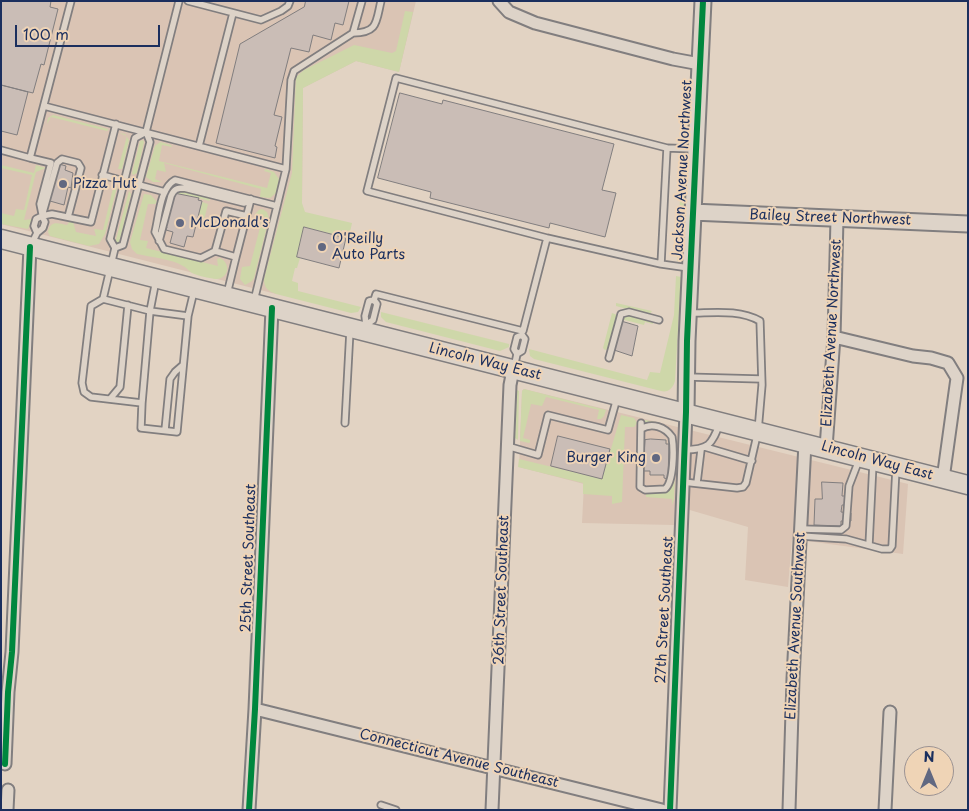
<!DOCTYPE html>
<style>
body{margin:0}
#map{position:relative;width:969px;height:811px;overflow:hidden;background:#e2d3c3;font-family:"Playpen Sans",sans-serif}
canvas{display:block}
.frame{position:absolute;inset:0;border:2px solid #1b2f5e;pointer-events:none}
.north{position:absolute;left:904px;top:746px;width:50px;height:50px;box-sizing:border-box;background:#efd4b6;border:1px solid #9a9293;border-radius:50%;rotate:0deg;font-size:14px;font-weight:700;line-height:20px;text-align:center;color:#1b2f5e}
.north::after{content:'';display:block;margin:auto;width:18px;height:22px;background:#616881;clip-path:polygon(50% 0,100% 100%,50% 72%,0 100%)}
.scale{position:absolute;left:15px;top:25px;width:145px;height:22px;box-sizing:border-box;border:2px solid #1b2f5e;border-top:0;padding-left:6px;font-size:15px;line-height:18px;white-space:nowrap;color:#1b2f5e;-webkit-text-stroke:4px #efd4b6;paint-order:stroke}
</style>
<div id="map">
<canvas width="969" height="811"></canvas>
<div class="frame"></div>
<div class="north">N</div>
<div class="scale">100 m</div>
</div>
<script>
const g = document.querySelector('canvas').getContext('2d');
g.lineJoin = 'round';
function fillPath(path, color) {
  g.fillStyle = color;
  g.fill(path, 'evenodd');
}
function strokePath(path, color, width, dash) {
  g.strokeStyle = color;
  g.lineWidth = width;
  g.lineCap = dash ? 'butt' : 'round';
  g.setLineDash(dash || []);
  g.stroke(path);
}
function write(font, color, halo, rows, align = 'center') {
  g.font = font + ' "Playpen Sans",sans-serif';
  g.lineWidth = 4;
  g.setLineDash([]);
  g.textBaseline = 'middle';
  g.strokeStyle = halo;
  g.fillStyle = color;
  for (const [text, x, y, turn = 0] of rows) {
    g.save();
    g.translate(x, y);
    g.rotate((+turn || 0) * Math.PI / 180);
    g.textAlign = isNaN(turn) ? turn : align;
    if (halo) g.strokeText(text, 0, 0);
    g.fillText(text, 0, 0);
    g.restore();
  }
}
fillPath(new Path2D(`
 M1 1H416L399 72 356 61 303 88 302 203 276 294 1 224Z
 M524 389 908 484 903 554 792 539 788 587 745 580 748 527 676 506 674 525 582 523 584 484 519 467 522 391Z`), '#dac4b4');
fillPath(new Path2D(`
 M405 11 413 12 399 72 356 61 303 88 302 203 305 212 352 223 350 232 342 230 341 236 304 227 297 257 300 258 297 268H295L292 281 298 283V291L361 307 358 312 351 313 276 294C268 291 264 288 264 279L292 173 296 77 304 70 354 45 392 53 396 51Z
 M53 115 108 129V130L107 131 51 117 47 124 48 118Z
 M119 133 125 134 129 140 122 169H118L127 136Z
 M143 140 144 142 137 173 133 175 132 173 140 141Z
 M160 142 171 145 172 147 162 145 159 161 267 188 271 173 264 171 266 169 274 172 279 179 276 193 270 198 260 197 261 189 164 163 166 172 157 170 155 179 162 182H153L146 177 155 146Z
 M682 158 688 161 682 260 677 261Z
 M1 165 34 173 36 165 46 168 36 172 24 220 32 219 28 229 1 224V213L14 216 16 209 24 210 32 175 1 168Z
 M114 184 117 187 105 234 99 244 89 246 50 236 48 232C50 220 58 223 67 225L70 221 73 222 76 232 96 236 94 229 103 230Z
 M179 190 208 196 210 200 209 201 183 194V196L174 193Z
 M129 191 131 194 119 243 116 244 115 243Z
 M144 194 151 195 157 202 155 204H148L140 240 148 241 146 248 218 266 217 259 220 258C232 264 228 280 215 279 209 278 198 276 192 273 189 271 186 267 183 266 172 259 150 257 137 254L132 249 130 242Z
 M202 202 208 204 204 220 202 221 198 219Z
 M262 209 267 212 269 218 254 278 252 281 245 285 240 279 242 267 250 266 263 216 254 215 259 210Z
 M676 276 681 277 675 381C673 388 668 393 661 391L534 359 530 356 529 349 647 380 650 372 660 373 674 315Z
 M616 303 652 311 649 315 616 306Z
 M381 312 509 344V347L500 351 386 322 381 317Z
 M612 313 617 315 608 349 605 350 603 348Z
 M627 315 653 321V324L645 322 644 325 621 319 622 317Z
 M524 389 606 410 604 416 601 419H597L599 410 546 397 542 406 531 404 523 438 530 440V442L529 443 520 441 522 391Z
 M517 390 519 391 518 440 515 438Z
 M621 415 634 418 637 423 634 427H625L622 502 612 504V496L583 494V483L518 467 519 459 602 479Z
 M645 420C658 423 671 424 676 438L674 499 672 505V499L646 497V493L665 492 673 485C675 470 680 435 665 427 659 423 652 424 645 424Z`), '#ced7a9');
const building = new Path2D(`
 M1 1H51L50 7 58 9 44 65 41 64 33 93 1 85Z
 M306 1H349L343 25 335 23 331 40 313 35 309 52 291 48 274 115 282 117 275 146 277 147 275 158 216 143 240 44 304 7Z
 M1 85 28 92 17 135 1 131Z
 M400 93 442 104 443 100 614 144 602 190 616 193 605 237 550 223 549 228 430 198 431 192 378 178Z
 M59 164 66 166 65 170 73 173 71 188 68 187 64 205 50 201Z
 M174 193 199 198 198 200 202 201 193 237 187 236 184 247 170 243 173 232 166 230 167 227 163 226Z
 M304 227 346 238 339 268 297 257Z
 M621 321 638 326 632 356 614 350Z
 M558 436 610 449 602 479 551 466Z
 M651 439 666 440V444H669L668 479 664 478V475H650V471H643L645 440Z
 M822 482 843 483 842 496H845V505H842L841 512 851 513V521H841V526L814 525 815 499H822Z`);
fillPath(building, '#cabdb6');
strokePath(building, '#817e7f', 1);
const lane = new Path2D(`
 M188 1 261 20 281 11 288 6 290 1
 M353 33C378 33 376 22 381 1
 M44 106 286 169
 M146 132 179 1
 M199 146 233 13
 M667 148 396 78 367 191 547 238 661 264 667 148 694 149
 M1 150 30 158 71 1
 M30 158 51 163 40 204 42 214
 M102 175 165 192
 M251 199 236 257 215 251 201 258 164 249 155 232C159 216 160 188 175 180L277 206
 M42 216 52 214 91 222 116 124
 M42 216 57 163 62 159 78 163 81 168 68 217
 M159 241 171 196C174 189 177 188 184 188L244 203 251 199
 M31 245 37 233 43 228 45 222 42 216 36 219 34 226 37 233
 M115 248 123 245 150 142 146 132 135 138 110 239 115 248 103 299 91 306 82 383 84 392 91 397 142 403 150 311 156 280
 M215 251 226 211 247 216
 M661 264 689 268
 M227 294 236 257
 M103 299 150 311 188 316
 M374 300 369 301 365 316 366 325 373 320 377 304 374 300 376 294 523 331 547 238
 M254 301 286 169 291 80 294 71 353 33 362 1
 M609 358 621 314 629 312 659 320
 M514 368 517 354 514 349 517 337 522 335 525 339 522 351 517 354
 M687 377 761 379
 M110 399 120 387 128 305
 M142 403 141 428 177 432 188 316 194 291
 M345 423 350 330
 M641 423 640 487 645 490 665 489C674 482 674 449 672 437 665 427 652 422 641 429
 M165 430 170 379 175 372 183 365
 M507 446 538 455 548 415 608 430 617 398
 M705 447 752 461
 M684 450C709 449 711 446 720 423
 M683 482 737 488 743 487 746 483 758 431 762 385 760 321C739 309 713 313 690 313
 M697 483 701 450
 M801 529 841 530 846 526 849 486 859 460
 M800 536 846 539 882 549H890L892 546 896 468
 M869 545 873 463
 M381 805 396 810`);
const street = new Path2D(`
 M499 1 509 12 535 23 673 59 700 64
 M834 337 913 356 931 358 948 363 957 378 943 479
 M826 448 834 337 837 219
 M255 709 662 810
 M5 764 8 692 12 652 30 247
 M7 810 8 790
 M249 810 255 709 272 308
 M492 810 510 385 513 370
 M670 810 686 412
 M789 810 793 679 805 443
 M885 810 890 712`);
const secondary = new Path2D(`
 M692 212 968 224
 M686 412 687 341 703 1`);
const primary = new Path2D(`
 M1 239 968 485`);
strokePath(lane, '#817e7f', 9);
strokePath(street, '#817e7f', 15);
strokePath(secondary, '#817e7f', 19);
strokePath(primary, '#817e7f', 21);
strokePath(lane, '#ddd3c8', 5.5);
strokePath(street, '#ddd3c8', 11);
strokePath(secondary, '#ddd3c8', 15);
strokePath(primary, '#ddd3c8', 18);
strokePath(new Path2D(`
 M5 764 8 692 12 652 30 247
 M249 810 255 709 272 308
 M670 810 686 412 687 341 703 1`), '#00873e', 6);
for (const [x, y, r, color] of [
 [63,184,5,"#616881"],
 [180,223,5,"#616881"],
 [322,247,5,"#616881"],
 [656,458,5,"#616881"]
]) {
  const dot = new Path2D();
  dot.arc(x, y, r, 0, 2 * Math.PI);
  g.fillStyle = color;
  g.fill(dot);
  strokePath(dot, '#efd4b6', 2);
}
write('14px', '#1b2f5e', '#efd4b6', [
 ["Jackson Avenue Northwest",683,170,-87],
 ["Bailey Street Northwest",830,218,2],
 ["Elizabeth Avenue Northwest",832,333,-87],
 ["Lincoln Way East",485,362,14],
 ["Lincoln Way East",877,461,15],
 ["25th Street Southeast",249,558,-88],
 ["26th Street Southeast",502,590,-88],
 ["27th Street Southeast",665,610,-87],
 ["Elizabeth Avenue Southwest",796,626,-87],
 ["Connecticut Avenue Southeast",459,759,14]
]);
write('14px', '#1b2f5e', '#efd4b6', [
 ["Pizza Hut",73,184],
 ["McDonald's",190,223],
 ["O'Reilly",332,239],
 ["Auto Parts",332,255],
 ["Burger King",646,458,"right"]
], 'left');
</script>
